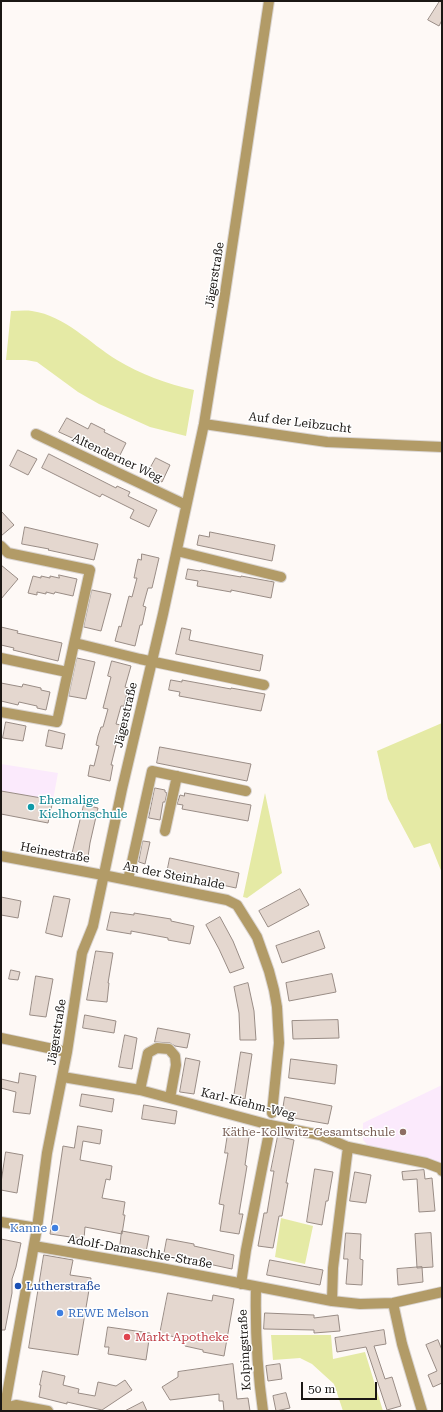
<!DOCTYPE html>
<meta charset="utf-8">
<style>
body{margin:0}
#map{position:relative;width:443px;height:1412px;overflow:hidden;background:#fef9f6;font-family:"Roboto Serif",serif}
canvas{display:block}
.frame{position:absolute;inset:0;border:2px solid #1b1714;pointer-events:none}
.scale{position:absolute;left:301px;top:1382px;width:76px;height:18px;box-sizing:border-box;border:2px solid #1b1714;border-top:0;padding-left:5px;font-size:12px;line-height:14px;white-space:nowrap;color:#1b1714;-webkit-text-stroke:3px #fff;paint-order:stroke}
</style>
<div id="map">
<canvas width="443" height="1412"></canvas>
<div class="frame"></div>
<div class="scale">50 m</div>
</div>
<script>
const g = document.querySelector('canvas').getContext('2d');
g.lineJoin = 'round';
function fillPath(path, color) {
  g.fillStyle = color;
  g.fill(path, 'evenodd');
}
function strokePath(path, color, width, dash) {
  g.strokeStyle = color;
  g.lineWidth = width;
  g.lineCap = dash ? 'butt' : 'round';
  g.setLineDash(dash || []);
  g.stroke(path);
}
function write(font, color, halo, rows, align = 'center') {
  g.font = font + ' "Roboto Serif",serif';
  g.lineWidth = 3;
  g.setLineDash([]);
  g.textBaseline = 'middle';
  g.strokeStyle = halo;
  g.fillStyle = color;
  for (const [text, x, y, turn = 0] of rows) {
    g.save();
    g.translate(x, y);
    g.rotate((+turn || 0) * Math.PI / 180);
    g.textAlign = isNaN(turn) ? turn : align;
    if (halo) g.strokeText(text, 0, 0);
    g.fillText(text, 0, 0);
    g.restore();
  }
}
fillPath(new Path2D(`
 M1 764 58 773 53 800 13 793 9 814 1 813Z
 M442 1085V1168L375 1153 363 1140V1123Z`), '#fbeafc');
fillPath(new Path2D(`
 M11 311C18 311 25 310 32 311 66 316 89 343 117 360 140 374 167 384 194 390L186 436 150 427 99 404 78 392 37 362 26 360H6Z
 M442 723V873L430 843 414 848 388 799 377 751Z
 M265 793 282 873 247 898 243 897Z
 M281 1218 313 1226 305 1264 275 1257Z
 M271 1335H331L333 1359 365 1352 383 1411H343L334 1384 312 1364 300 1358 273 1360Z`), '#e5eaa5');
const building = new Path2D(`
 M440 1H442V20L439 26 428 20Z
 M67 418 88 429 91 423 105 430 104 432 126 443 118 459 59 432Z
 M18 450 37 459 28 475 10 466Z
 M49 454 116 488 117 486 130 492 128 496 157 510 149 527 130 518 134 510 102 494 100 497 42 468Z
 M156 458 170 465 162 482 147 474Z
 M1 511 14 525 1 536Z
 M25 527 98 544 94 560 48 550 49 549 22 544Z
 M210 532 275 545 272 561 197 545 199 535 209 537Z
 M142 554 159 558 152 588H148L143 606 146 607 142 625H140L135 646 115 641 119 626 121 627 129 596 132 597 137 578H134L136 568 138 559 141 560Z
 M1 565 18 579 1 599Z
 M188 569 200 571 201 570 241 577V576L274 582 271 598 231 590V592L197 586 198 581 186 579Z
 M59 575 77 579 73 596 55 592 54 594 46 592V594L37 592V595L28 593 33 576 41 578V576L50 578V576L59 578Z
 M92 590 111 594 101 631 84 627Z
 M1 627 18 631 17 633 62 643 58 661 13 650 14 648 1 645Z
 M182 628 191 630 189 640 263 655 260 671 176 654Z
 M77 658 95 662 86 699 69 696Z
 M112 661 131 666 125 687 128 688 124 706H121L116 724 121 725 111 765H113L110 781 88 776 90 765 94 766 99 746 96 745 98 736 101 727H103L108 709 103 708 111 677 108 676Z
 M171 680 182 682V680L231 689V688L265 694 261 711 179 696 180 692 169 690Z
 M1 683 22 687 23 684 41 688V690L50 692 46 710 37 708V706L19 702 18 705 1 701Z
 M6 722 26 726 23 741 3 738Z
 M49 730 65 734 62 749 46 746Z
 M160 747 251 764 247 781 157 763Z
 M155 788 165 790V792L167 793 165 802H163L160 820 149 818Z
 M1 791 53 800 48 823 1 814Z
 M185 793 251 805 248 821 182 809 183 805 177 804 180 795 184 796Z
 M84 805 98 808 90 843 88 857 72 855Z
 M143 841 150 842 145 864 139 862Z
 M170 858 239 873 236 888 167 873Z
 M300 889 309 905 268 927 259 911Z
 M54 896 70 899 62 937 46 933Z
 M1 897 21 901 18 918 1 915Z
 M111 912 134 915V913L171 919V921L194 926 190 944 168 940V938L131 931V934L107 930Z
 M220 917 233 941 244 968 230 973 219 949 206 925Z
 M319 931 325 948 282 963 276 946Z
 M96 951 113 953 108 983H109L107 1002 87 1000Z
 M11 970 20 972 18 980 9 979Z
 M332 974 336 992 289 1001 286 983Z
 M36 976 53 979 46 1017 30 1015Z
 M248 983 254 1011 256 1040H240L239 1013 234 987Z
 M85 1015 116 1021 114 1033 83 1028Z
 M338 1020 339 1038 293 1039 292 1021Z
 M158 1028 190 1034 187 1048 175 1046 170 1043 155 1042Z
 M125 1035 137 1038 132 1069 119 1067Z
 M241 1052 252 1054 245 1099 234 1097Z
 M186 1058 200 1061 194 1094 180 1092Z
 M291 1059 337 1065 335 1084 289 1078Z
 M20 1073 36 1076 30 1114 13 1112 16 1092 1 1088V1079L18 1083Z
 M82 1094 114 1099 112 1112 80 1106Z
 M285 1097 332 1106 328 1124 282 1116Z
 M144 1105 177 1111 175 1124 142 1119Z
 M78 1126 102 1130 100 1144 83 1141 80 1160 112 1166 110 1180 106 1179 102 1198 125 1202 123 1215H125L122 1234 85 1227 84 1239 50 1234 63 1146 74 1148Z
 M229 1127 250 1130 245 1165 247 1166 239 1214H243L239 1234 220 1231 224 1205 219 1204 228 1153H225Z
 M278 1136 294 1140 286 1183H288L282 1216H279L273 1248 258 1246 264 1213H267L274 1171H271Z
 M6 1152 23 1155 17 1193 1 1190V1183Z
 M315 1169 333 1172 328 1201H326L322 1225 307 1222Z
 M424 1170 425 1179 432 1178 435 1211 419 1212 417 1179 403 1180 402 1172Z
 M355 1172 371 1175 366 1203 350 1201Z
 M122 1231 149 1236 146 1252 120 1247Z
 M346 1233 361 1234 360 1259 363 1260 362 1285 346 1284 348 1259H344Z
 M431 1233 433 1267 417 1268 415 1234Z
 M1 1239 21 1243 16 1267 12 1279V1293L5 1330H1Z
 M167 1239 194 1244V1246L234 1255 232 1269 204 1263 205 1262 164 1255Z
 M44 1255 73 1260 70 1275 91 1278 78 1355 29 1348Z
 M270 1260 323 1270 320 1285 267 1275Z
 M422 1267 423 1282 398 1285 397 1269Z
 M168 1293 212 1301 213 1295 234 1299 224 1356 203 1352V1350L185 1346 186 1339 160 1334Z
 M265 1313 314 1315V1318L338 1315 340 1331 314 1333V1330L264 1329Z
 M108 1327 150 1333 146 1360 108 1354 109 1347H105Z
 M384 1330 386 1344 374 1346 385 1379 392 1377 401 1406 387 1410 366 1347 337 1352 335 1338Z
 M438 1340 442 1350V1383L433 1387 428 1375 437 1371 426 1345Z
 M233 1364 237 1399 248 1398 250 1411H224L223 1401H219V1394L170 1400 162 1387 178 1377V1372Z
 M280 1364 282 1379 268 1381 266 1366Z
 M43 1371 65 1376 63 1385 79 1389 78 1393 95 1396 98 1382 116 1386 125 1380 132 1390 102 1410 67 1402V1404L39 1397 41 1385H40Z
 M286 1393 290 1408 276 1411 273 1396Z
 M143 1402 147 1411H125Z`);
fillPath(building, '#e4d7cf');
strokePath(building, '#998c85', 1);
const minor = new Path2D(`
 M204 424 327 442 442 447
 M36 434 186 505
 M1 546 8 553 90 570 57 722 1 712
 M177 551 281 577
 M75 643 140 659 264 685
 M1 658 67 672
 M165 831 177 776
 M1 856 103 875 227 900 237 905 257 937 269 971 274 990 277 1007 279 1043 272 1113
 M128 880 152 771 246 791
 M1 1038 67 1052
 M63 1077 140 1090 270 1125 320 1135 348 1147 426 1163 442 1169V1171
 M140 1090 148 1053 157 1048 169 1049 175 1056 176 1065 170 1098
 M1 1222 37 1228
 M34 1246 161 1268 332 1301 360 1304 393 1303 442 1292
 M241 1284 246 1250 268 1138
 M256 1287C255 1330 257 1369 263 1411
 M332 1301 333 1268 348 1147
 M393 1303 402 1344 422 1411
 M1 1407 5 1408 16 1405 48 1411
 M4 1411 37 1228 47 1153 67 1052 82 953 93 926 122 789 163 614 204 424 224 300 269 1`);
strokePath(minor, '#dad5d2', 12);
strokePath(minor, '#b29b67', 10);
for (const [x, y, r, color] of [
 [31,807,4,"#0f9aa8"],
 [403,1132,4,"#8d6e63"],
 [55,1228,4,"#3f7fe0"],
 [18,1286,4,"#1a4fb4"],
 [60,1313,4,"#3f7fe0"],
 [127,1337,4,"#e0444e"]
]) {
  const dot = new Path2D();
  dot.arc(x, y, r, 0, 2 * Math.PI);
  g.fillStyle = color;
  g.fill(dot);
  strokePath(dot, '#fff', 1.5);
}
write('12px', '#1b1714', '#fff', [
 ["Jägerstraße",215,275,-81],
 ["Auf der Leibzucht",300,423,7],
 ["Altenderner Weg",117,458,25],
 ["Jägerstraße",126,715,-77],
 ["Heinestraße",55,853,10],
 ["An der Steinhalde",174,876,11],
 ["Jägerstraße",57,1032,-81],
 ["Karl-Kiehm-Weg",248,1104,14],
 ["Adolf-Damaschke-Straße",140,1252,10],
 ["Kolpingstraße",245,1350,-93]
]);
write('12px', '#0d838f', '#fff', [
 ["Ehemalige",39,800],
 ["Kielhornschule",39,814]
], 'left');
write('12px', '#785e54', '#fff', [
 ["Käthe-Kollwitz-Gesamtschule",395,1132]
], 'right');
write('12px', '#366cbe', '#fff', [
 ["Kanne",47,1228],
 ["REWE Melson",68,1313,"left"]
], 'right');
write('12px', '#164399', '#fff', [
 ["Lutherstraße",26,1286]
], 'left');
write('12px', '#be3a42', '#fff', [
 ["Markt Apotheke",135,1337]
], 'left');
</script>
